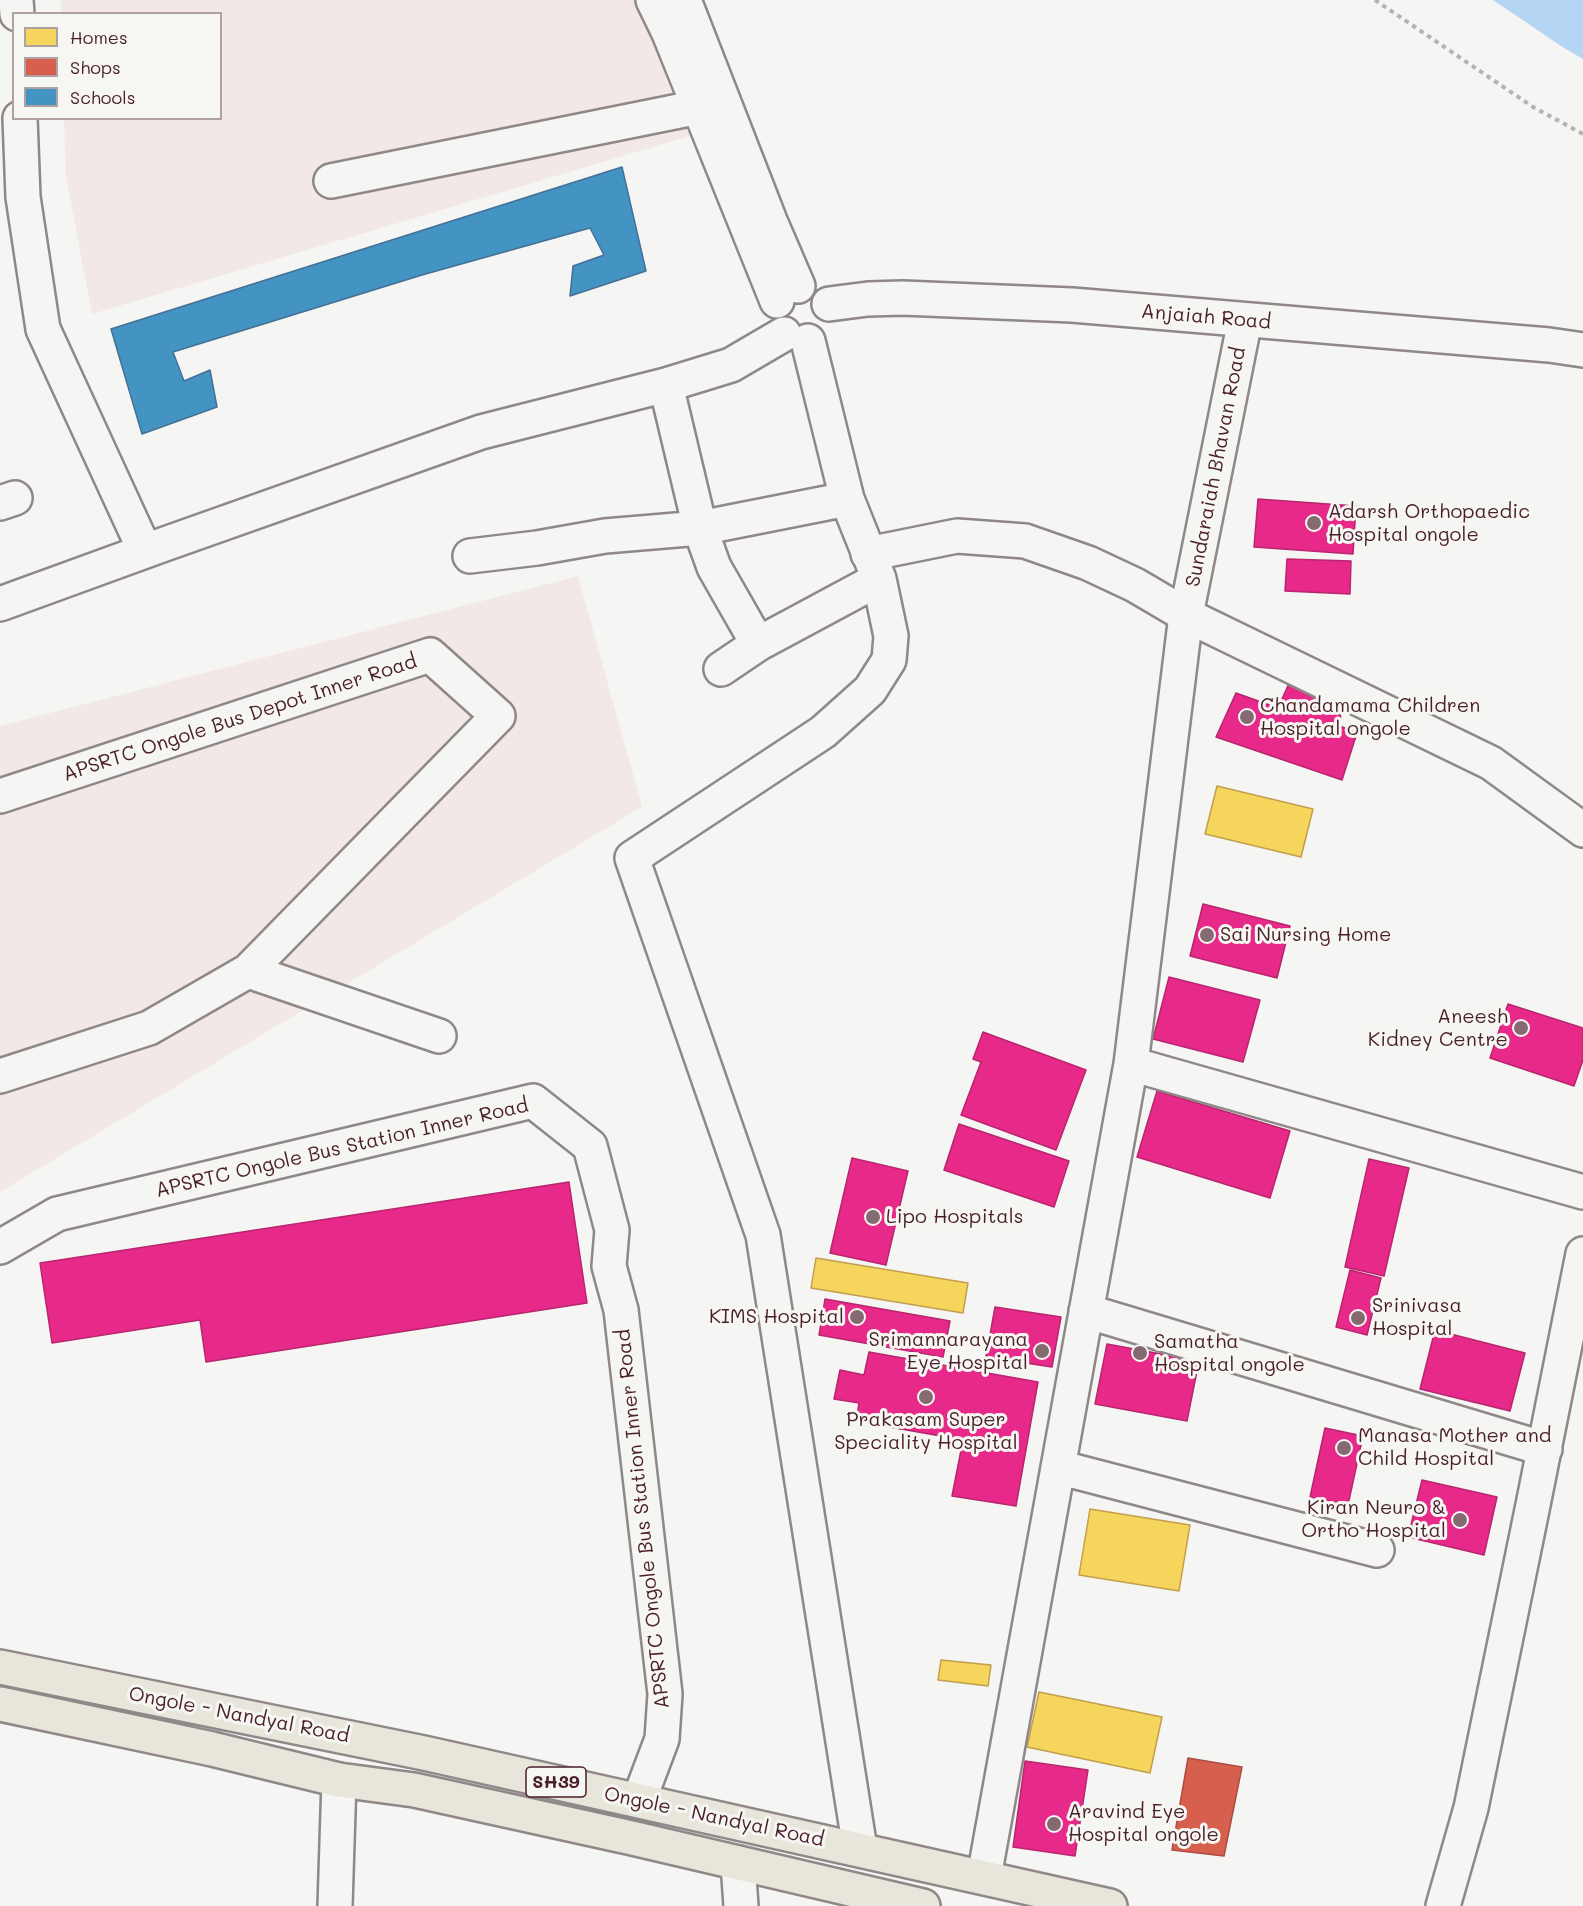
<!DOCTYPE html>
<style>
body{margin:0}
#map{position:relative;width:1583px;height:1906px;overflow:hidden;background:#f5f5f3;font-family:Mali,sans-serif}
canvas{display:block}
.legend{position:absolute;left:12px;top:12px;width:210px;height:108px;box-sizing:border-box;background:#f6f6f2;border:2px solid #b1a0a2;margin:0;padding:8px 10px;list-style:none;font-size:18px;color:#4a1f2b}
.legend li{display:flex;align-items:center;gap:12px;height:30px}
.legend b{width:30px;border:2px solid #b1a0a2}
</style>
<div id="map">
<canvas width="1583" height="1906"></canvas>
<ul class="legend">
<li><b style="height:16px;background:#f6d55c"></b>Homes</li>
<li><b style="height:16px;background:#d6604d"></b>Shops</li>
<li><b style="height:16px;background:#4393c3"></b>Schools</li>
</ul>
</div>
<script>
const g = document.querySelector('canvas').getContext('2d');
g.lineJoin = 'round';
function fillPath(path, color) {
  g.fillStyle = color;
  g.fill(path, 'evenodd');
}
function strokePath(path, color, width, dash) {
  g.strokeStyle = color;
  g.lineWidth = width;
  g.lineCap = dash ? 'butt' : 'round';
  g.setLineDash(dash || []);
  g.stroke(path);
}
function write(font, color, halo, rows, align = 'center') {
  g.font = font + ' Mali,sans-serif';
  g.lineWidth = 6;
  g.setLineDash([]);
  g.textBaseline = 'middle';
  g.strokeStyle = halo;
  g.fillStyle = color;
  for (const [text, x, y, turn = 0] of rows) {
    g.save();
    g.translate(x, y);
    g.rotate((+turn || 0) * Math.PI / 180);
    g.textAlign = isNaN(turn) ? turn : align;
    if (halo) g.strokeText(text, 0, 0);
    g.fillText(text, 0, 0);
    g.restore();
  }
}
fillPath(new Path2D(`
 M61 0H636L644 14 667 81 690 136 92 314 66 176 64 119 220 118V14L61 13Z
 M578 576 642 807 0 1192V726Z`), '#f2e8e5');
fillPath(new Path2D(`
 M1493 0H1583V59L1564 48Z`), '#b4d6f4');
const homes = new Path2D(`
 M1217 786 1313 809 1301 857 1205 834Z
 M816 1258 968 1283 963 1313 811 1288Z
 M1090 1509 1190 1525 1179 1591 1079 1575Z
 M941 1660 991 1665 988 1686 938 1680Z
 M1039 1692 1162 1717 1150 1773 1027 1747Z`);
fillPath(homes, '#f6d55c');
strokePath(homes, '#c29e4d', 1.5);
const shops = new Path2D(`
 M1188 1758 1242 1767 1224 1856 1172 1850Z`);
fillPath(shops, '#d6604d');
strokePath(shops, '#ac4c43', 1.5);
const schools = new Path2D(`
 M622 167 646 271 570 296 573 266 604 255 590 228 422 275 173 352 184 381 210 370 217 407 142 434 111 329Z`);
fillPath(schools, '#4393c3');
strokePath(schools, '#457095', 1.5);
const health = new Path2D(`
 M1258 499 1356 506 1353 554 1254 547Z
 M1287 559 1351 561 1350 594 1285 591Z
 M1290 681 1341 706 1340 726 1357 733 1342 780 1216 737 1236 693 1278 708Z
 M1203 904 1290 926 1277 978 1190 956Z
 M1169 977 1260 1000 1243 1062 1153 1039Z
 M1508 1004 1583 1028V1060L1574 1086 1490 1058Z
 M983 1032 1086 1070 1056 1150 961 1115 981 1062 973 1059Z
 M1157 1091 1290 1131 1270 1198 1137 1157Z
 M959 1124 1069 1161 1054 1207 944 1170Z
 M852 1158 908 1171 886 1265 830 1253Z
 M1369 1159 1409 1168 1384 1276 1345 1267Z
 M569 1182 587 1303 206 1362 200 1320 52 1343 40 1263Z
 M1350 1270 1381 1278 1367 1335 1336 1327Z
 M825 1299 950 1321 943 1357 819 1335Z
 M995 1307 1061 1317 1052 1367 986 1357Z
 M1435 1330 1525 1353 1510 1411 1420 1389Z
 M1107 1344 1199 1361 1187 1421 1095 1404Z
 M869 1352 1038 1382 1016 1506 952 1496 963 1440 856 1421 859 1403 834 1399 840 1370 864 1375Z
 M1325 1428 1363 1436 1348 1505 1310 1497Z
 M1422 1480 1497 1497 1484 1555 1408 1537Z
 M1025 1761 1088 1770 1075 1856 1013 1847Z`);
fillPath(health, '#e7298a');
strokePath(health, '#b8266e', 1.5);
const minor = new Path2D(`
 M16 0 17 14
 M653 0 669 33 777 301
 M684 0 770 221 798 286
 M20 118 23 197 43 329 145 551
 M331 181 699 107
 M829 304 868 299 903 298 1072 305 1549 345 1583 350
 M1245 320 1186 615 1491 763 1583 830
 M808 341 847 499 879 579 891 636 889 660 870 690 823 732 632 858 763 1235 860 1849
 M666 385 700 528 714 567 758 644
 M0 503 15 498
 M868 554 957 536 1025 541 1088 563 1135 585 1186 615 1131 1064 984 1877
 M470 556 537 548 605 536 700 528 847 499
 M0 604 162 545 481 432 666 385 731 365 784 334
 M721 669 758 644 879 579
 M0 796 430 655 498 716 248 971 149 1028 0 1076
 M248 971 439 1036
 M1131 1064 1583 1192
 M0 1247 57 1214 533 1101 590 1146 612 1230 609 1266 621 1310 665 1694 662 1739 639 1800
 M1086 1311 1545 1449
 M1058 1467 1377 1550
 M738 1863 741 1906
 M335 1906 339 1780
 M1443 1906 1471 1808 1533 1505 1583 1254`);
const major = new Path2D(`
 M0 1667 424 1753 1110 1906
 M0 1704 212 1749 339 1780 414 1790 632 1838 923 1906`);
strokePath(minor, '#8f8788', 38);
strokePath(major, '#8f8788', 38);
strokePath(new Path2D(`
 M1375 0 1533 107 1583 134`), '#b6b2b2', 4, [4.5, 4.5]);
strokePath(minor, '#f5f5f3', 33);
strokePath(major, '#e8e6da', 33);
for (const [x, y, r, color] of [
 [1314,523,8,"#866a71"],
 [1247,717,8,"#866a71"],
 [1207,935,8,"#866a71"],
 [1521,1028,8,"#866a71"],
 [873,1217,8,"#866a71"],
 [857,1317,8,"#866a71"],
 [1358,1318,8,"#866a71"],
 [1042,1351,8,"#866a71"],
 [1140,1353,8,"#866a71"],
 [926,1397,8,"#866a71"],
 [1344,1448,8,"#866a71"],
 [1460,1520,8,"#866a71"],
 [1054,1824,8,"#866a71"]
]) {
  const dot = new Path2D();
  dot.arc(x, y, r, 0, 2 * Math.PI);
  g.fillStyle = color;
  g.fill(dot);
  strokePath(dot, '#f6f6f2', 2);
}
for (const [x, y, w] of [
 [556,1782,60]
]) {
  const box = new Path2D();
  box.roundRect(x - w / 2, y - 15, w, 30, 4.5);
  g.fillStyle = '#f6f6f2';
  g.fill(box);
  strokePath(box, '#4a1f2b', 1.5);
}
write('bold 18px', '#4a1f2b', null, [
 ["SH39",556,1782]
]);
write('20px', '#4a1f2b', '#f6f6f2', [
 ["Anjaiah Road",1206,317,5],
 ["Sundaraiah Bhavan Road",1216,467,-79],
 ["APSRTC Ongole Bus Depot Inner Road",240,718,-18],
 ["APSRTC Ongole Bus Station Inner Road",342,1148,-13],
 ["APSRTC Ongole Bus Station Inner Road",643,1519,-96],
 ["Ongole - Nandyal Road",239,1715,11],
 ["Ongole - Nandyal Road",714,1817,12]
]);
write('20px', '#4a1f2b', '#f6f6f2', [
 ["Adarsh Orthopaedic",1328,512],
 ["Hospital ongole",1328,535],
 ["Chandamama Children",1260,706],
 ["Hospital ongole",1260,729],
 ["Sai Nursing Home",1220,935],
 ["Aneesh",1508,1017,"right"],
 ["Kidney Centre",1508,1040,"right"],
 ["Lipo Hospitals",886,1217],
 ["Srinivasa",1372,1306],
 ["Hospital",1372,1329],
 ["KIMS Hospital",844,1317,"right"],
 ["Srimannarayana",1028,1340,"right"],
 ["Eye Hospital",1028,1363,"right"],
 ["Samatha",1154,1342],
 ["Hospital ongole",1154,1365],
 ["Prakasam Super",926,1420,"center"],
 ["Speciality Hospital",926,1443,"center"],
 ["Manasa Mother and",1358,1436],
 ["Child Hospital",1358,1459],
 ["Kiran Neuro &",1446,1508,"right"],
 ["Ortho Hospital",1446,1531,"right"],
 ["Aravind Eye",1068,1812],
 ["Hospital ongole",1068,1835]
], 'left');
</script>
